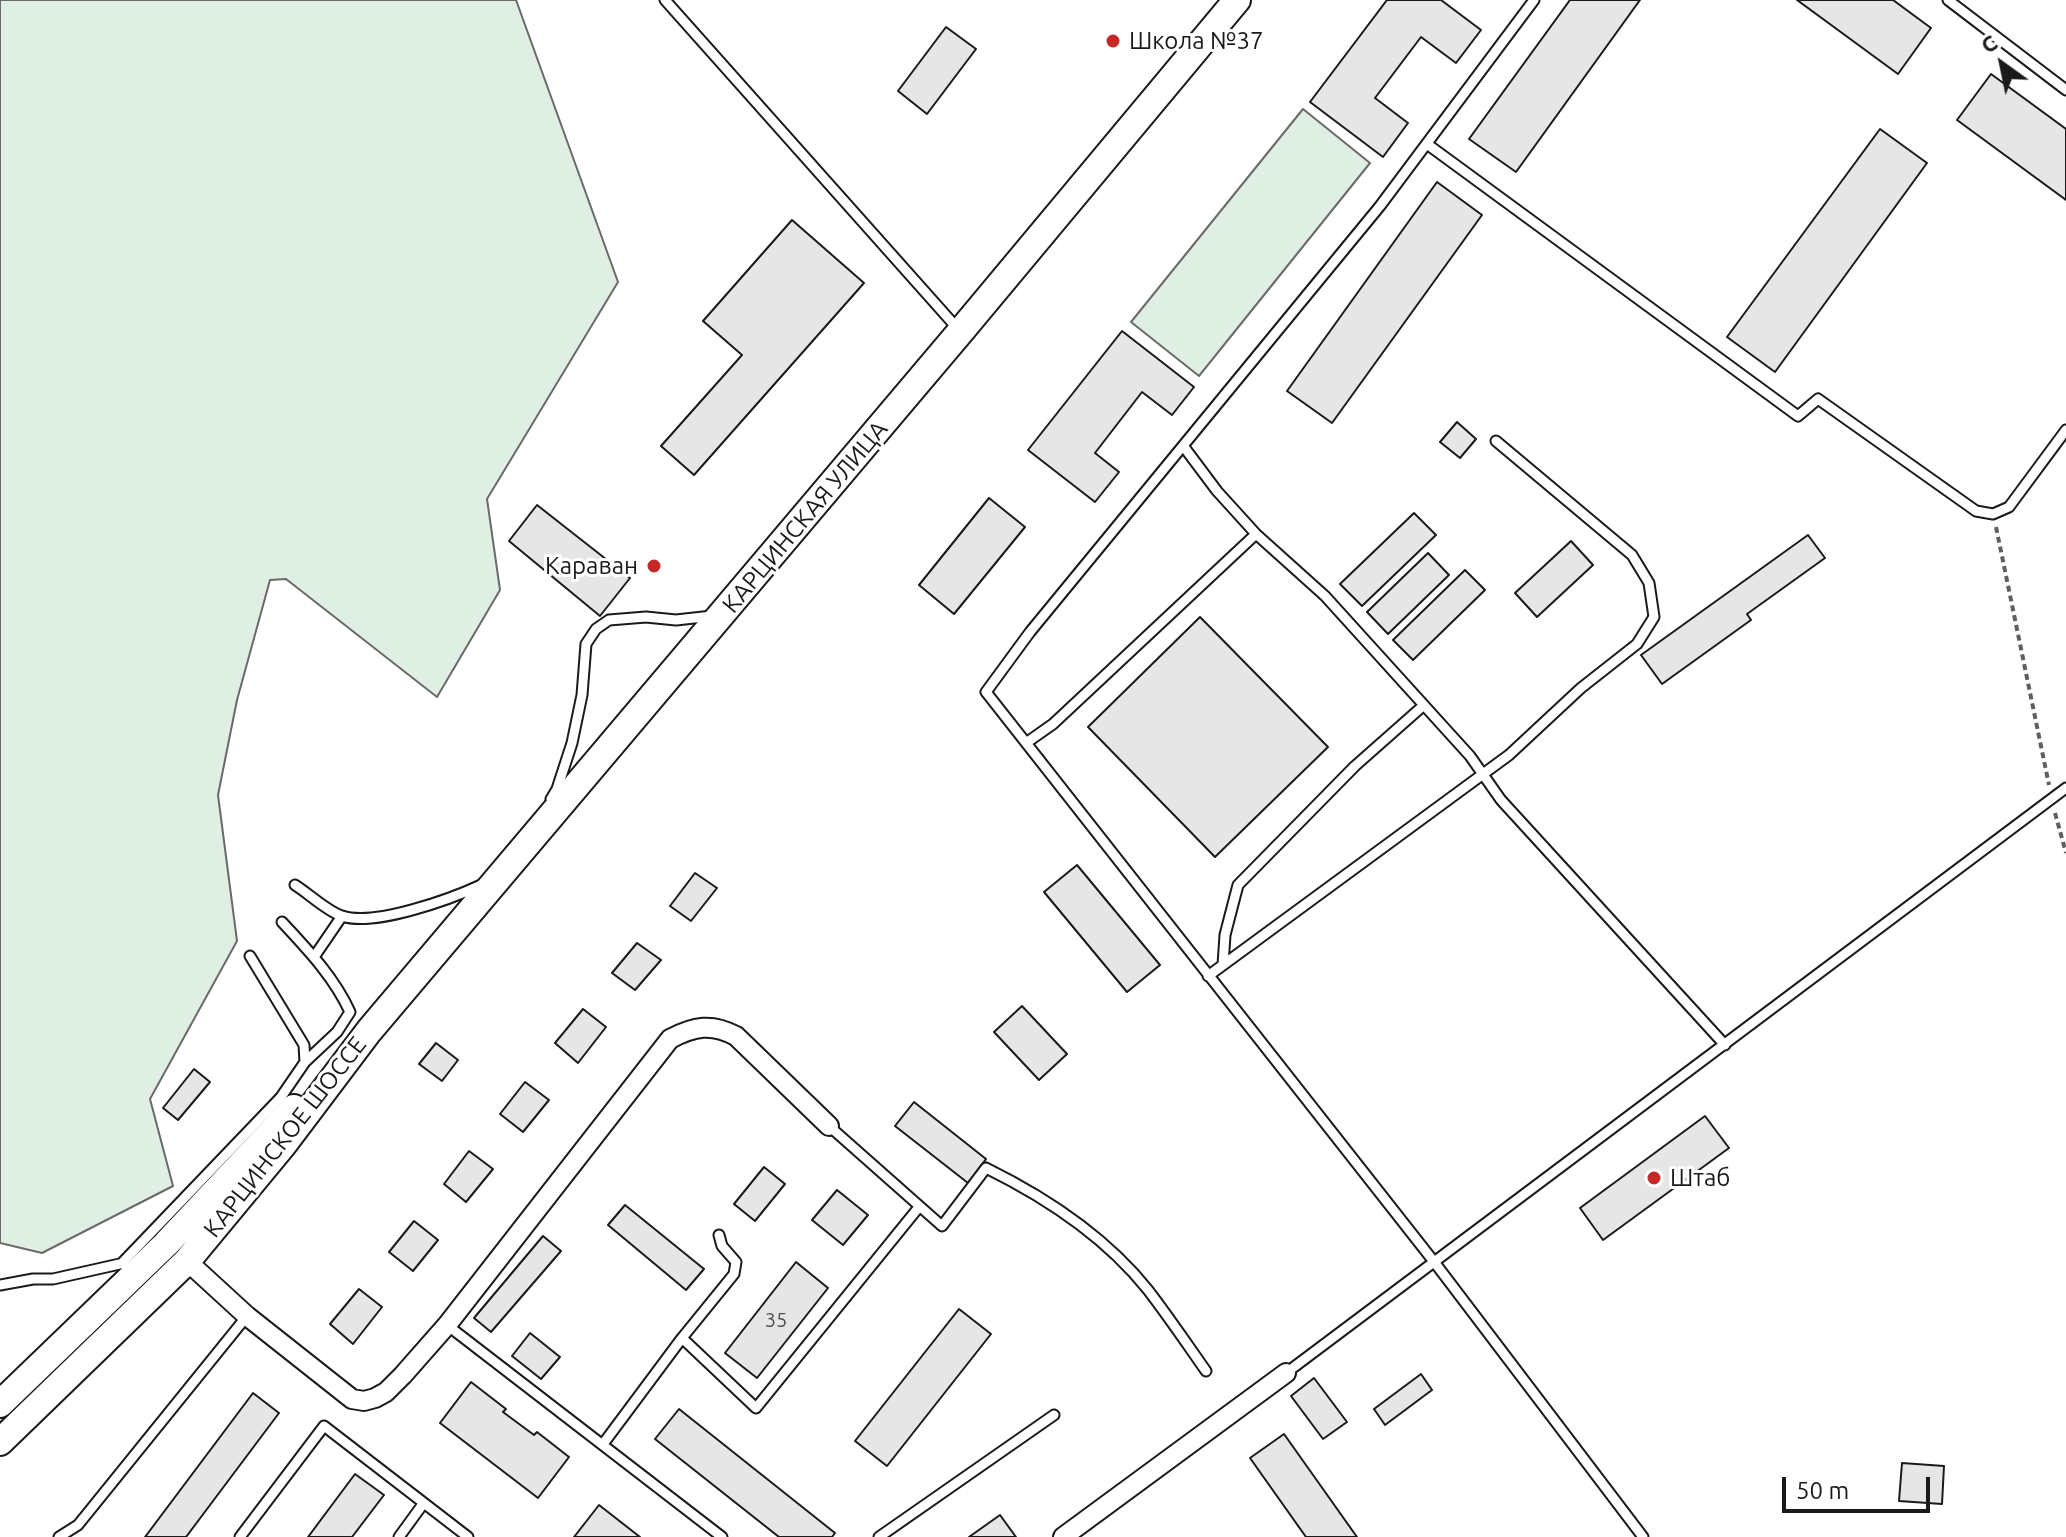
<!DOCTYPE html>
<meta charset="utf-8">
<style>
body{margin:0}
#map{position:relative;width:2066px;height:1537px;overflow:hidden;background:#fff;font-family:Ubuntu,sans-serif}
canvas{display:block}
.north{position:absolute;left:1962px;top:24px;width:80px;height:80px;-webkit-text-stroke:6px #fff;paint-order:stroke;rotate:327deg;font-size:22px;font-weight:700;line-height:32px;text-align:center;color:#1a1a1a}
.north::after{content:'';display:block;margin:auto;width:28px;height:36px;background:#1a1a1a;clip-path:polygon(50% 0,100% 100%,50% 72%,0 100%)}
.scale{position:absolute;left:1782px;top:1477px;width:148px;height:36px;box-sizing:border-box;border:4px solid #1a1a1a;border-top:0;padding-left:10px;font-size:24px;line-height:28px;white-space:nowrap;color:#1a1a1a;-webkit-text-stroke:6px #fff;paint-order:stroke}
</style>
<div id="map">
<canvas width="2066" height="1537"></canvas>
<div class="north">С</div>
<div class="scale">50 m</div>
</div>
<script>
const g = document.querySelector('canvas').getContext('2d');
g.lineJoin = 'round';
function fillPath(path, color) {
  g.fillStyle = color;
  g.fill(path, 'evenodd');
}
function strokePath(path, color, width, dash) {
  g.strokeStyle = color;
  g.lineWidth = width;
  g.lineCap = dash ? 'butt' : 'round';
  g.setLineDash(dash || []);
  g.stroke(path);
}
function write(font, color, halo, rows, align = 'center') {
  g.font = font + ' Ubuntu,sans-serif';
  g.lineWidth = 6;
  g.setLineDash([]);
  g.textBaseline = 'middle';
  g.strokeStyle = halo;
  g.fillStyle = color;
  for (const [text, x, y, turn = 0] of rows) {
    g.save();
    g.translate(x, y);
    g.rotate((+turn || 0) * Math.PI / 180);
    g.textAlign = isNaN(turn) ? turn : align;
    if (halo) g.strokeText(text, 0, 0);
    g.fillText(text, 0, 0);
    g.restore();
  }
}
const green = new Path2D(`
 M0 0H516L618 282 487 499 500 590 437 697 286 579 270 580 237 700 218 795 237 941 150 1099 173 1186 42 1253 0 1243Z
 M1303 109 1370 163 1199 376 1131 322Z`);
fillPath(green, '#e0efe3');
strokePath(green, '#6a6a6a', 2);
const building = new Path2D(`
 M1387 0H1441L1481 30 1456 63 1421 37 1375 98 1408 123 1383 157 1310 102Z
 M1570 0H1640L1516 172 1469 139Z
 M1797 0H1893L1931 28 1898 74Z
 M946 27 976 49 927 114 898 91Z
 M1991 74 2066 129V200L1957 120Z
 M1880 129 1927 163 1775 372 1727 337Z
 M1437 182 1482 215 1332 423 1287 391Z
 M792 220 864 283 694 475 661 446 742 355 703 321Z
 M1122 331 1194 387 1172 415 1142 392 1095 453 1119 472 1095 502 1028 450Z
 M1457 422 1476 439 1460 458 1440 442Z
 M989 498 1025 527 954 614 919 585Z
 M537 505 630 578 600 616 509 541Z
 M1414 513 1436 535 1362 606 1340 584Z
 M1808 535 1825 558 1747 614 1751 620 1662 684 1641 655Z
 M1571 541 1593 565 1537 617 1515 593Z
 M1428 553 1449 575 1388 634 1367 612Z
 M1465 570 1485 590 1413 660 1393 640Z
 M1200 617 1328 747 1215 857 1088 727Z
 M1077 865 1160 965 1127 992 1044 892Z
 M695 873 717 888 691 921 670 906Z
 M637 943 661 960 635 990 612 973Z
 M1022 1006 1067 1054 1039 1080 994 1032Z
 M583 1009 606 1027 578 1063 555 1043Z
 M436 1043 458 1060 442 1081 419 1064Z
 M194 1069 210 1082 178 1120 163 1108Z
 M525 1082 549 1100 523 1132 500 1114Z
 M914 1102 986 1159 968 1183 895 1126Z
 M1705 1116 1729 1148 1603 1240 1580 1208Z
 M469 1151 493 1169 466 1202 444 1184Z
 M764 1167 785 1184 755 1221 734 1204Z
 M837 1190 868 1215 843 1245 812 1220Z
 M625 1205 704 1269 686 1290 608 1225Z
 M414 1221 438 1240 413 1271 389 1252Z
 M543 1236 561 1251 491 1332 474 1318Z
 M796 1262 828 1288 757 1378 725 1353Z
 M359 1289 382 1307 353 1344 330 1324Z
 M959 1309 991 1334 887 1466 855 1441Z
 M530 1333 560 1357 541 1379 512 1356Z
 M1421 1374 1432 1390 1385 1425 1374 1409Z
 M1314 1378 1347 1422 1323 1439 1291 1396Z
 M471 1382 506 1409 503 1412 534 1435 537 1432 569 1457 538 1498 440 1423Z
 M253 1393 279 1413 186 1537H145Z
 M679 1409 835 1533 832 1537H779L655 1439Z
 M1284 1434 1357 1537H1306L1250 1458Z
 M1902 1463 1944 1466 1942 1504 1899 1501Z
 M355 1474 384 1495 352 1537H308Z
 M599 1505 640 1537H574Z
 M1000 1515 1016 1537H969Z`);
fillPath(building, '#e6e6e6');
strokePath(building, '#1a1a1a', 2);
const lane = new Path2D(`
 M665 0 958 329
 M1534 0 1380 206 1030 632 986 692 1435 1263 1643 1537
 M1948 0 2066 90
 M1427 144 1798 416 1818 399 1976 511 1993 514 2009 507 2066 430
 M1184 447 1217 491 1256 534 1325 596 1470 756 1501 800 1725 1045
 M1026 743 1053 724 1256 534
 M551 799 557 789 572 743 582 695 586 644 596 629 609 620 646 617 676 620 712 616
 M295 885C308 893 328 912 342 916 374 927 451 899 481 885
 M282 922C308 950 334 977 350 1012L337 1032 305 1062
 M314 957 342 916
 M1223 965 1225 935 1238 885 1355 766 1424 705
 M1208 976 1509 755 1581 688 1637 644 1654 617 1649 583 1632 555 1496 441
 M829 1126 942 1226 986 1168C1047 1198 1105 1236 1148 1290 1168 1316 1187 1344 1206 1371
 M121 1264 281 1097 305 1062 304 1045 250 956
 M0 1285 33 1279H53L124 1263
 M447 1325 722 1537
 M682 1338 734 1274 736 1262 722 1246 719 1235
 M1286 1373 2066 788
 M603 1444 682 1338 756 1408 919 1207
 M59 1537 78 1525 247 1316
 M240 1537 324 1426 468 1537
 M399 1537 423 1504
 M879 1537 1054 1415`);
const street = new Path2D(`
 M187 1261 247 1316 352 1399 364 1401 375 1398 386 1392 403 1375 447 1325 670 1039C694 1026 712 1023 736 1036L829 1126
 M1063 1537 1286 1373`);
const secondary = new Path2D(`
 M0 1404 166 1244 294 1108
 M0 1442 187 1261 283 1145 369 1031 961 331 1237 0`);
strokePath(lane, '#1a1a1a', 13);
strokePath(street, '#1a1a1a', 22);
strokePath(secondary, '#1a1a1a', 30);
strokePath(new Path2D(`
 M1996 527 2049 785
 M2055 813 2066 853`), '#5f5f5f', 4, [6, 4]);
strokePath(lane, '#fff', 9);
strokePath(street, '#fff', 18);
strokePath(secondary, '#fff', 26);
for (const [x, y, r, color] of [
 [1113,41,8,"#c62828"],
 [654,566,8,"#c62828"],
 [1654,1178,8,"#c62828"]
]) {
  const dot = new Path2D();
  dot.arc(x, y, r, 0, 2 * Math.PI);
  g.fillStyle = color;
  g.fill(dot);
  strokePath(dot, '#fff', 3);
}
write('20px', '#4d4d4d', null, [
 ["35",776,1320]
]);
write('24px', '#1a1a1a', '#fff', [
 ["Школа №37",1129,41],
 ["Караван",638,566,"right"],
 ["Штаб",1670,1178]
], 'left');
write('24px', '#1a1a1a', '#fff', [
 ["КАРЦИНСКАЯ УЛИЦА",805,517,-50],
 ["КАРЦИНСКОЕ ШОССЕ",285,1137,-52]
]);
</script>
